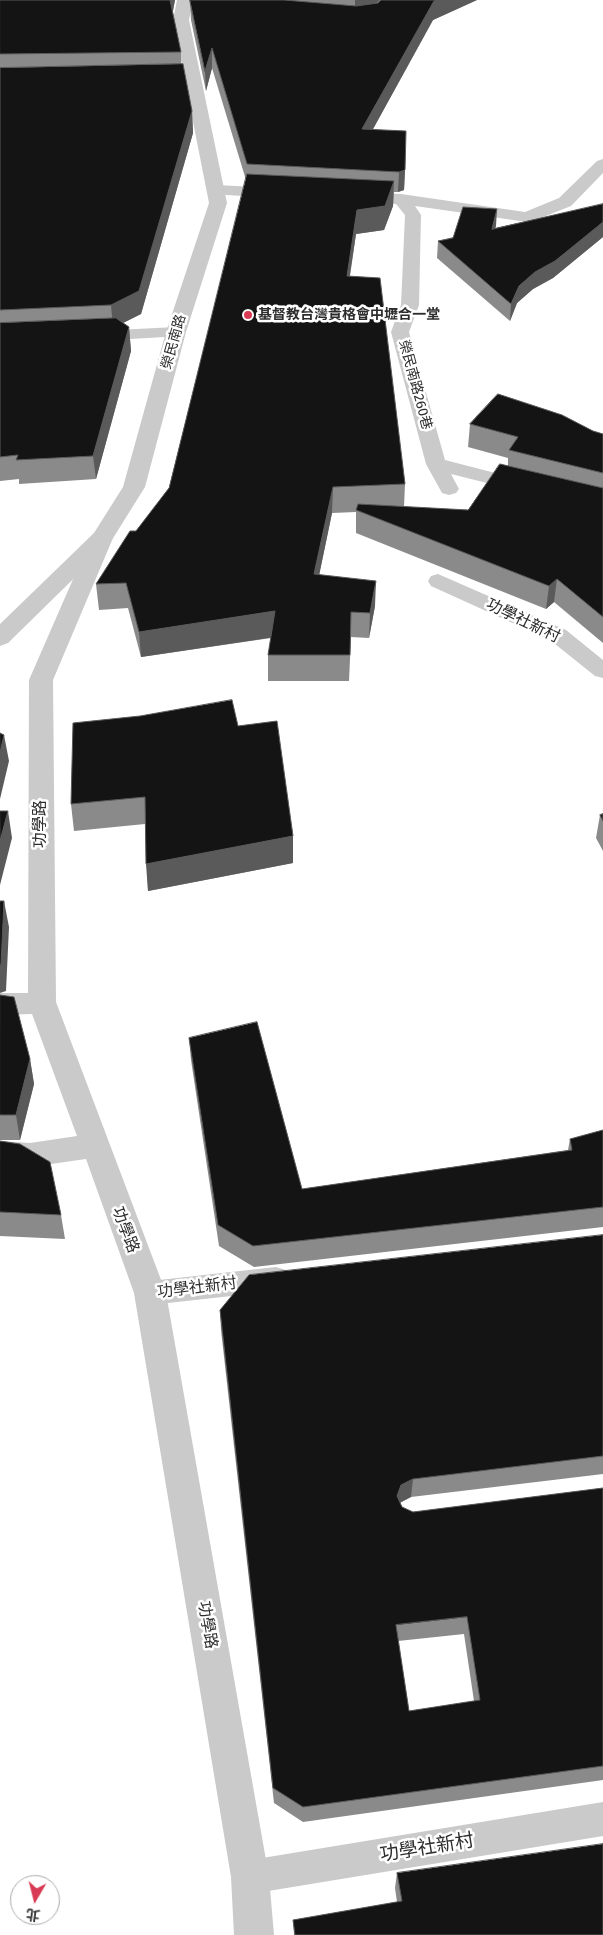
<!DOCTYPE html>
<meta charset="utf-8">
<style>
body{margin:0}
#map{position:relative;width:603px;height:1935px;overflow:hidden;background:#fff;font-family:"Fira Sans","Noto Sans TC",sans-serif}
canvas{display:block}
.north{position:absolute;left:10px;top:1875px;width:50px;height:50px;box-sizing:border-box;background:#fff;border:1px solid #ababab;border-radius:50%;rotate:188deg;font-size:14px;font-weight:700;line-height:20px;text-align:center;color:#2d2d2d}
.north::after{content:'';display:block;margin:auto;width:18px;height:22px;background:#d83b53;clip-path:polygon(50% 0,100% 100%,50% 72%,0 100%)}
</style>
<div id="map">
<canvas width="603" height="1935"></canvas>
<div class="north">北</div>
</div>
<script>
const g = document.querySelector('canvas').getContext('2d');
g.lineJoin = 'round';
function fillPath(path, color) {
  g.fillStyle = color;
  g.fill(path, 'evenodd');
}
function strokePath(path, color, width, dash) {
  g.strokeStyle = color;
  g.lineWidth = width;
  g.lineCap = dash ? 'butt' : 'round';
  g.setLineDash(dash || []);
  g.stroke(path);
}
function write(font, color, halo, rows, align = 'center') {
  g.font = font + ' "Fira Sans","Noto Sans TC",sans-serif';
  g.lineWidth = 5;
  g.setLineDash([]);
  g.textBaseline = 'middle';
  g.strokeStyle = halo;
  g.fillStyle = color;
  for (const [text, x, y, turn = 0] of rows) {
    g.save();
    g.translate(x, y);
    g.rotate((+turn || 0) * Math.PI / 180);
    g.textAlign = isNaN(turn) ? turn : align;
    if (halo) g.strokeText(text, 0, 0);
    g.fillText(text, 0, 0);
    g.restore();
  }
}
fillPath(new Path2D(`
 M603 159V173L571 206 533 221 527 222 415 206 421 215 419 305 409 332 445 460 530 482 533 486 530 490 523 492 451 474 459 489 456 493 449 495 442 493 426 464 391 332 401 305 405 215 396 204 354 201 352 197 354 193 360 192 401 194 525 212 559 198 597 161Z
 M215 185 278 188 284 189 286 193 284 197 278 198 209 194 207 190 209 186Z
 M176 327 182 328 185 332 182 336 96 341 90 340 87 336 90 332 96 331Z
 M438 574 566 630 603 660V678L595 676 550 640 431 586 428 581 431 576Z
 M276 1267 286 1270 290 1279 286 1288 276 1291 150 1305 140 1302 136 1293 140 1284 150 1281Z
 M603 1802V1836L250 1894 238 1889 233 1877 238 1865 250 1860Z`), '#cacaca');
fillPath(new Path2D(`
 M102 531 110 533 113 538 53 680 56 1002 166 1293 269 1877 274 1935H234L231 1877 134 1293 86 1159 30 1167 0 1165V1141L30 1143 77 1136 32 1014 0 1015V993H28L29 680 91 538 94 533Z`), '#cacaca');
fillPath(new Path2D(`
 M177 0H193L189 20 227 203 186 332 145 487 110 543 8 643 0 646V624L94 533 123 487 166 332 209 203 173 20Z`), '#cacaca');
fillPath(new Path2D(`
 M0 0H175L173 12 181 52V64L192 111 193 133 141 314 123 323 129 327 131 351 96 479 19 484V479L0 481Z
 M190 0H477L433 20 373 129 405 170 404 190 398 192H394L393 206 384 230 356 234 350 276 405 484 404 507 468 510 508 466V458L468 447 470 424 593 431 603 434V643L554 602 546 609 356 533V512L332 513 319 575 375 606 369 638 351 637 349 681H268V655L271 638 141 657 128 608 99 610 96 584 169 488 246 180 212 68 206 91 191 20Z
 M603 204V237L553 278 533 289 517 303 510 321 437 258 438 241 496 226 495 228Z
 M238 726 293 836V863L148 891 145 824 74 831 71 804Z
 M603 814V851L596 838 600 815Z
 M0 994 30 1059 34 1084 20 1140H0Z
 M189 1038 302 1189 568 1150 570 1139 603 1130V1227L254 1267 219 1246 191 1060Z
 M0 1141 61 1215 65 1239 0 1236Z
 M603 1235V1474L411 1497 400 1503 402 1507 413 1512 603 1488V1780L303 1822 274 1803 221 1330 220 1310ZM464 1634 474 1701 409 1711 398 1641Z
 M397 1873 603 1935H294L293 1920 397 1902 395 1888Z`), '#8a8a8a');
fillPath(new Path2D(`
 M170 0H175L171 20Z
 M355 0H380L366 12 355 14Z
 M436 0H477L433 20 362 149V129L434 1Z
 M212 48V68L206 91 205 71Z
 M192 111 193 133 141 314 113 328 111 305Z
 M405 170 404 190 398 192 399 172Z
 M394 181 393 206 384 230 356 234 346 300 347 276 357 210Z
 M497 209 496 226 490 246 492 229Z
 M603 222V237L553 278 533 289 517 303 510 321 511 304 519 286 535 272Z
 M129 327 131 351 96 479 93 456Z
 M333 487 332 513 314 600V574Z
 M557 579 554 602 546 609 549 586Z
 M376 581 375 606 369 638 370 613Z
 M275 611V637L141 657 139 632Z
 M4 735 9 761 0 799V753Z
 M8 811 12 838 0 885V841Z
 M293 836V863L148 891 146 864Z
 M4 901 9 927 6 991 0 993V965Z
 M30 1059 34 1084 20 1140 16 1115Z
 M413 1479 411 1497 399 1503 397 1496 401 1485Z`), '#5a5a5a');
const building = new Path2D(`
 M0 0H170L181 52 0 54Z
 M190 0H284L356 6 378 3 381 0H436L434 1 362 129 406 131 405 170 399 172 247 164 212 48 205 71Z
 M183 64 192 111 139 291 111 305 0 310V68Z
 M247 174 394 181 385 206 357 210 347 276 380 278 405 484 333 487 314 574 376 581 370 613 351 612 350 655H268L275 611 139 632 126 583 96 584 130 531H136L169 488Z
 M603 204V222L555 261 535 272 519 286 511 304 438 241 453 238 463 207 497 209 492 229Z
 M116 318 129 327 93 456 16 460 18 455 0 457V323Z
 M498 394 562 415 593 431 603 434V473L509 450 518 437 470 424Z
 M500 464 603 488V617L557 579 549 586 356 510 358 504 468 510Z
 M232 700 238 726 277 721 293 836 146 864 145 797 71 804 73 723 140 716Z
 M0 733 4 735 0 753Z
 M0 811H8L0 841Z
 M603 814V821L600 815Z
 M0 901H4L1 965H0Z
 M0 995 14 997 30 1059 16 1115H0Z
 M257 1022 302 1189 572 1150 570 1139 603 1130V1207L253 1246 218 1225 189 1038Z
 M0 1141 20 1144 50 1162 61 1215 0 1212Z
 M603 1235V1456L413 1479 401 1485 397 1496 402 1507 413 1512 603 1488V1766L303 1807 273 1788 220 1310 249 1275ZM467 1617 480 1700 409 1711 396 1625Z
 M603 1844V1935H295L293 1920 402 1901 397 1873Z`);
fillPath(building, '#141414');
strokePath(building, '#5a5a5a', 1);
for (const [x, y, r, color] of [
 [248,315,5,"#d83b53"]
]) {
  const dot = new Path2D();
  dot.arc(x, y, r, 0, 2 * Math.PI);
  g.fillStyle = color;
  g.fill(dot);
  strokePath(dot, '#fff', 2);
}
write('bold 14px', '#2d2d2d', '#fff', [
 ["基督教台灣貴格會中壢合一堂",258,315]
], 'left');
write('14px', '#2d2d2d', '#fff', [
 ["榮民南路",174,342,-74],
 ["榮民南路260巷",415,385,75]
]);
write('16px', '#2d2d2d', '#fff', [
 ["功學社新村",523,621,26],
 ["功學路",41,824,-90],
 ["功學路",125,1230,69],
 ["功學社新村",197,1288,-7],
 ["功學路",207,1625,80]
]);
write('19px', '#2d2d2d', '#fff', [
 ["功學社新村",427,1848,-9]
]);
</script>
